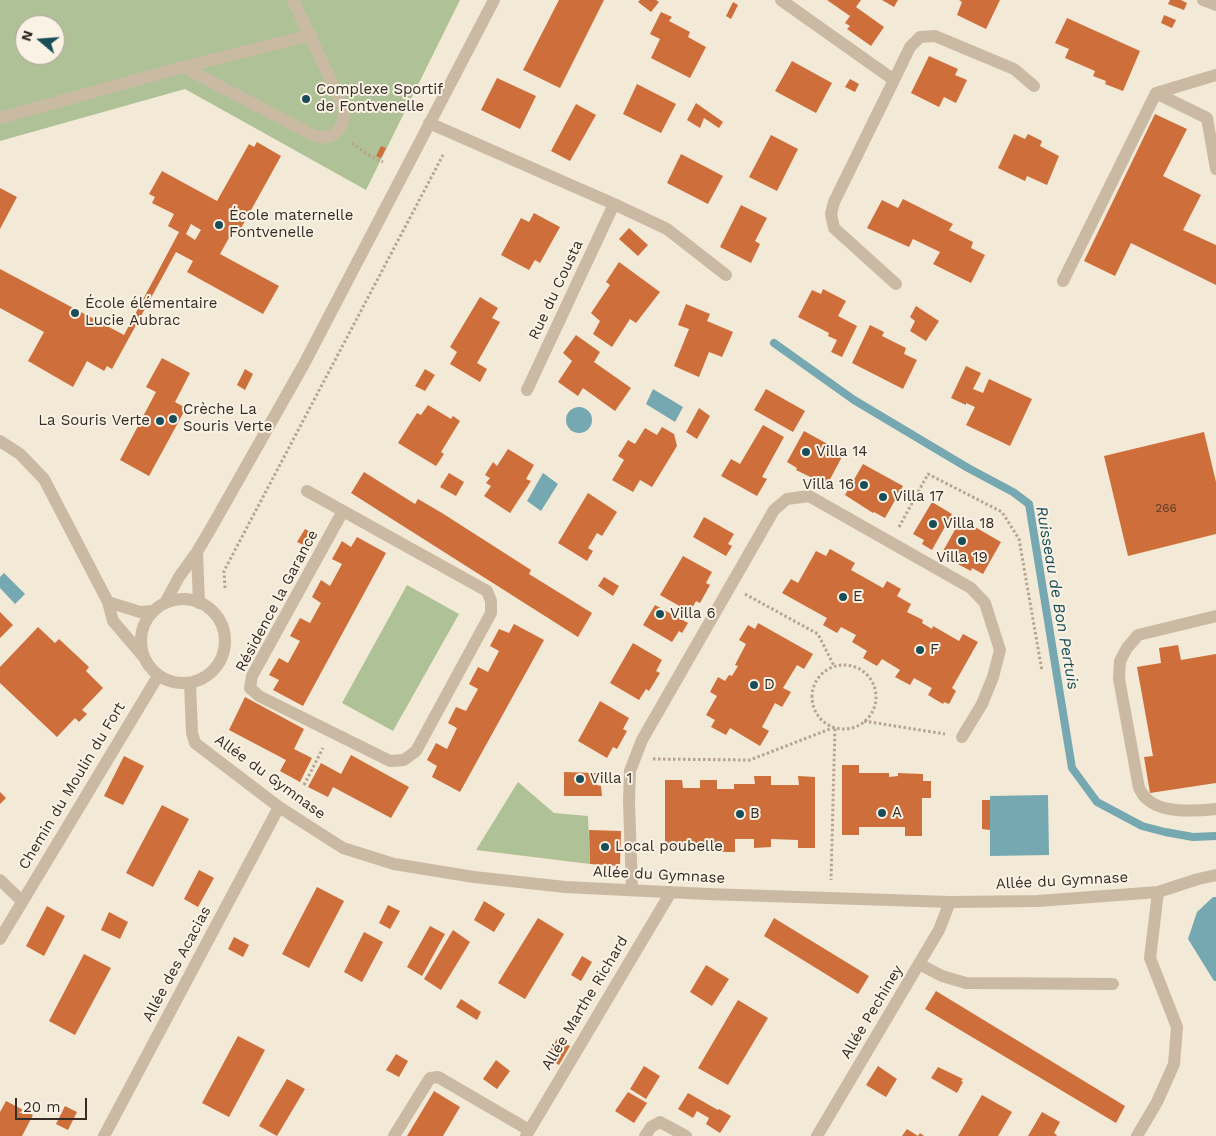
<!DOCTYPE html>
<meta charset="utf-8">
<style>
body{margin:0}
#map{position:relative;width:1216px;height:1136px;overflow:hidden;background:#f3e9d7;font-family:"Work Sans",sans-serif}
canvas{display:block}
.north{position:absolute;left:15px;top:15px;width:50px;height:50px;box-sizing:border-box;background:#faf2e4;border:1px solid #aca398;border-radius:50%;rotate:288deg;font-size:14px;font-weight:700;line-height:20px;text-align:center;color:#362c25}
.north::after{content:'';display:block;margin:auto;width:18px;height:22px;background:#194e59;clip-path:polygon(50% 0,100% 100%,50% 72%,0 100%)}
.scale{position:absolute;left:15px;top:1098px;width:72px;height:22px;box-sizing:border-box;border:2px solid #362c25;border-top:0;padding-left:6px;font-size:15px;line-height:18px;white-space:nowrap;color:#362c25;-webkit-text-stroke:4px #faf2e4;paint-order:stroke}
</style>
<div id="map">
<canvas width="1216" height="1136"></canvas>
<div class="north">N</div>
<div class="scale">20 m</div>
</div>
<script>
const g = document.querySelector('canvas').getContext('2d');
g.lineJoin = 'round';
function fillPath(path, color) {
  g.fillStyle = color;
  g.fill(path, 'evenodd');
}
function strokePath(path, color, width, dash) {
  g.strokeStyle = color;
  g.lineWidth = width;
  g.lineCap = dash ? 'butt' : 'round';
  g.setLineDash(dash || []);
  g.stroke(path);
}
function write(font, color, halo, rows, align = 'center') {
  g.font = font + ' "Work Sans",sans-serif';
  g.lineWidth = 4;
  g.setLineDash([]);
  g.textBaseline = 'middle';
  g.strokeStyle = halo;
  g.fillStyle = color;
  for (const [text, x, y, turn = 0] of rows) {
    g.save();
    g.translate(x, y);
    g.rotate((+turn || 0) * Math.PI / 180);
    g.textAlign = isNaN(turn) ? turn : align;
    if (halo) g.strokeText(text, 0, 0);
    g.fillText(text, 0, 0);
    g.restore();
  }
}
fillPath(new Path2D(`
 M0 0H460L366 190 185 89 0 141ZM25 25H55V55H25Z
 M407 585 459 614 393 731 342 703Z
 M518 782 554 813 588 816 590 864 476 850Z`), '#afc297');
fillPath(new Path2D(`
 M653 389 683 407 675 422 646 404Z
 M566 420a13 13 0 1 1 26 0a13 13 0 1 1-26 0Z
 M543 473 558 484 541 511 527 501Z
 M4 573 25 594 15 604 0 588V577Z
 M1048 795 1049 855 990 856V796Z
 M1213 897H1216V981H1214L1188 939 1197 912Z`), '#75a8b1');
strokePath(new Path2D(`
 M774 343 854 400 968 468 1013 492 1029 504 1072 768 1097 802 1142 826 1165 832 1193 837 1216 836`), '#75a8b1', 8);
fillPath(new Path2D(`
 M559 0H604L560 88 523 70Z
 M640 0H656L659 2 651 12 638 2Z
 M827 0H861L856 7 884 27 871 46 847 29 850 26 845 23 850 16Z
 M882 0H898L894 7Z
 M959 0H1000L986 29 957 15 962 2Z
 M1170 0H1181L1187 3 1184 10 1168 4Z
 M733 2 738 5 731 19 726 16Z
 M661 12 672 17 669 21 690 32 688 37 706 47 690 78 651 58 660 39 650 34Z
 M1164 15 1176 20 1172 28 1161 23Z
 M1067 18 1140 51 1123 91 1105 84 1106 81 1093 76 1095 71 1065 58 1069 49 1055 43Z
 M929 56 958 69 955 75 967 80 956 103 944 97 939 107 911 93Z
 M792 61 832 83 816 113 775 91Z
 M497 78 536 96 520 129 481 110Z
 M850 79 859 84 855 92 845 87Z
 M637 84 676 104 661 133 623 114Z
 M696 103 723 122 719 128 704 118 700 128 687 120Z
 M576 104 596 115 570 161 551 151Z
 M1155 114 1187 129 1163 176 1201 195 1183 230 1216 245V285L1131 243 1115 276 1084 261Z
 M1014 134 1025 139 1028 134 1042 141 1040 146 1059 156 1047 185 1027 176 1025 181 998 168Z
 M771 135 798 149 777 191 749 177Z
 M257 142 281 156 240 230 235 227 220 254 279 286 263 314 187 272 193 261 176 252 112 369 107 366 104 371 87 361 73 387 28 361 44 332 0 308V269L124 335 179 232 168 226 174 214 152 203 155 197 149 194 162 171 217 201 249 144 254 147ZM191 224 201 230 195 240 186 234Z
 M381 146 386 148 381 158 376 156Z
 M681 154 723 176 708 204 667 183Z
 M0 188 17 197 0 229Z
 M903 199 953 224 949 230 973 242 971 248 985 255 971 283 933 264 940 252 913 239 909 247 867 228 882 200 898 208Z
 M741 205 767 218 755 241 760 244 751 263 720 247Z
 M534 213 560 227 540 263 535 260 529 270 501 255 521 218 529 222Z
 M629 228 648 245 638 256 619 239Z
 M619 262 660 292 636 323 630 319 612 347 593 334 600 321 591 313 610 285 606 282Z
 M823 289 846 301 838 316 857 326 842 357 831 352 837 340 828 336 829 333 798 317 812 290 821 294Z
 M480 297 498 308 492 318 500 322 477 363 487 369 480 382 450 364 457 352 450 347Z
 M686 304 710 314 707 321 733 332 722 357 709 352 699 377 674 366 689 329 678 325Z
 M916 306 939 321 926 341 910 331 915 321 910 317Z
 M870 325 884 332 882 336 906 348 904 354 917 360 903 389 852 363Z
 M576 335 600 352 594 362 631 388 615 411 583 388 578 396 558 382 572 361 563 353Z
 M162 358 190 373 175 402 186 408 149 476 120 460 156 392 146 387Z
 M966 366 981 373 973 389 983 393 989 379 1032 399 1010 446 966 425 975 407 966 403V405L951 398Z
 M245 369 253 374 245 390 237 385Z
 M425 369 435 375 425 391 415 386Z
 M766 389 805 411 793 432 754 410Z
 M428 405 451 419 453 416 460 421 441 452 444 454 436 466 398 443 417 413 421 415Z
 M699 408 710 416 697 439 686 432Z
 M763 425 784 437 762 477 767 479 757 496 721 476 731 459 740 464Z
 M662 427 674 434 677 446 652 487 640 480 633 492 612 480 624 460 618 456 628 440 635 444 645 428 657 435Z
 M804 431 844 453 827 485 796 470 797 468 787 462Z
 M1204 432 1216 482V534L1128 556 1104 456Z
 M508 449 534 465 526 479 531 481 510 513 484 496 491 486 486 483 490 478 485 475 493 462 497 466Z
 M863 464 903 486 885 518 874 512 873 513 845 495Z
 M364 472 415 504 418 499 442 513 531 570 529 574 592 613 578 637 351 493Z
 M449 473 464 482 456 496 440 487Z
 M588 493 617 512 602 536 597 533 588 548 593 551 587 561 558 543Z
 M932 502 952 514 932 550 922 544 924 540 913 534Z
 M704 517 734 534 728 544 732 546 726 556 693 537Z
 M961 519 1001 542 983 574 972 568 971 571 952 561 954 557 943 551Z
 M305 529 314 534 308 547 297 542Z
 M357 537 386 553 303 706 273 690 279 680 269 675 279 658 288 663 300 641 290 636 300 618 310 623 321 603 312 597 321 580 330 586 342 564 332 559 342 541 351 547Z
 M830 549 855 563 851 570 883 588 887 581 901 589 897 596 911 604 907 612 923 620 922 623 932 629 933 626 959 641 963 634 978 642 952 688 956 691 949 704 944 702 943 704 928 695 932 688 914 678 910 685 895 677 900 670 882 659 877 666 863 658 867 651 852 642 856 635 841 627 837 633 823 625 827 618 782 593 791 579 798 583 816 551 826 556Z
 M683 556 712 572 706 583 710 585 700 603 696 601 690 612 660 595Z
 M604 577 619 586 613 596 598 586Z
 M655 605 688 623 682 633 679 631 672 642 643 625Z
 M0 612 13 625 0 638Z
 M758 623 813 654 804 669 797 665 783 688 791 692 782 707 775 703 762 727 769 731 760 746 730 728 726 735 711 727 715 720 706 715 717 696 710 692 718 677 725 681 729 675 732 676 738 666 735 665 746 644 739 640 748 625 755 629Z
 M514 624 544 640 460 792 432 777 437 766 427 760 436 743 447 749 457 728 448 723 456 707 466 711 478 689 469 684 478 667 488 672 499 651 490 646 499 629 509 633Z
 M38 627 55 643 59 639 89 667 86 671 103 688 82 710 87 714 79 722 75 718 57 737 0 683V667Z
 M633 643 662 660 656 671 660 673 649 691 646 689 639 700 610 683Z
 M1178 645 1181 660 1216 654V783L1150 793 1144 757 1153 756 1137 667 1161 663 1159 648Z
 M245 697 304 729 294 749 312 758 300 782 280 771 286 760 229 730Z
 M600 701 629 718 623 729 627 731 617 749 613 747 607 758 578 741Z
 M351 755 409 787 391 818 333 787 328 797 308 787 321 763 341 774Z
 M124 756 144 766 123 805 104 796Z
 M842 765H859V773H889V777L898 776V773L923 774V781H931V798H922V836H905V827H859V835H842Z
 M564 772 597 773V785L601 786 602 796H564Z
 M754 776H771V785H799L798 776 815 777V848H798V840L771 839V847L754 848V839H735V852H718V843H683V851H665V780H682L683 788H700V780H717V789H734V784H755Z
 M0 792 6 798 0 804Z
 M982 800H990V830L982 829Z
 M162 805 189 819 153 887 126 873Z
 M589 830 621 831 620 866 590 864Z
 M199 870 214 878 198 907 184 899Z
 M317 887 344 901 309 968 282 954Z
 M484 901 505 914 494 932 474 920Z
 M388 905 400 911 390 929 379 923Z
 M47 906 65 916 44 956 26 946Z
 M109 912 128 922 120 939 101 930Z
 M538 918 564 934 525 999 498 983Z
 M774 918 869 976 858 994 764 936Z
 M430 926 445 934 422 976 407 967Z
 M453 930 470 942 441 990 424 979Z
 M364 932 383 942 362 982 344 972Z
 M234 937 249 945 243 957 228 949Z
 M84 954 111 968 75 1035 49 1021Z
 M582 956 592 962 581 981 571 975Z
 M706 965 729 979 712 1006 690 992Z
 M936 991 1125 1106 1116 1123 925 1009Z
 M461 999 481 1012 477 1020 456 1007Z
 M738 1000 768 1018 728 1085 698 1068Z
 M238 1036 265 1050 229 1117 202 1103Z
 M557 1039 570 1046 559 1065 546 1057Z
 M396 1054 408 1061 399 1077 386 1070Z
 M496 1060 510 1071 497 1089 483 1079Z
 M644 1066 660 1076 646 1099 630 1089Z
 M878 1066 897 1079 886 1097 866 1085Z
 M938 1067 963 1079 961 1081 963 1082 957 1093 931 1078Z
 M287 1079 305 1089 277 1136 259 1126Z
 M434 1091 460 1107 443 1136H407Z
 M628 1092 647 1103 634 1123 615 1111Z
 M688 1093 718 1110 719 1109 731 1116 720 1133 706 1124 709 1118 697 1111 693 1118 678 1109Z
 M982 1095 1012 1112 998 1136H958Z
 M6 1101 33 1115 22 1136H0V1112Z
 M65 1106 77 1112 68 1130 56 1124Z
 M1042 1112 1060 1122 1054 1133 1057 1135 1056 1136H1028Z
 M907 1129 918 1136 920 1133 924 1136H902Z`), '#ce6e3a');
strokePath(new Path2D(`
 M352 143 370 156 383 162
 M899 527 928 474 1002 512 1019 539 1042 671
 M225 588 224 571 443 155
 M745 594 818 634 834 666
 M812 697a32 32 0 1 1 64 0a32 32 0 1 1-64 0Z
 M864 721 945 734
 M653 759 750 760 835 727 831 880
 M304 785 323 748`), '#b7a48d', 3, [2.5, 2.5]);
strokePath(new Path2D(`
 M1203 0 1216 5
 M183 67 311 35
 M1156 93 1216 75
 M0 118 183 67 313 135C334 143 345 128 344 108L293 0
 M1063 281 1156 93 1207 118 1216 169
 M1216 616 1138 635 1127 648 1120 661 1119 679 1139 788C1141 791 1143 796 1146 798 1161 814 1196 811 1216 809
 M919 964 942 976 966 983 1113 984
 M394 1136 430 1078 438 1077 529 1130`), '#cbbaa3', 12);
strokePath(new Path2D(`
 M781 0 894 80 910 47 920 37 935 36 1014 69 1034 86
 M894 80 834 202 831 214 834 228 896 284
 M429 123 614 204 527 390
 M614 204 667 229 726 275
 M0 441 20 454 44 479 108 602 113 621 143 656
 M307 491 343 511 252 676 250 688 259 696 390 761 404 760 416 751 491 613V601L487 591 343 511
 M197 552 199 603
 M141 641a42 42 0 1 1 84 0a42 42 0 1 1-84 0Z
 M108 602 140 612 154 611
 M165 603 179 577 197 552 214 523 304 364 494 0
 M190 683 192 733 195 743 279 807 343 848 394 864 474 877 565 887 707 894 950 902 1038 901 1158 892 1198 879 1216 875
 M0 880 22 901
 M632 890 629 801 630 771 642 740 774 510 787 499 809 496 971 588 985 603 1000 650 993 677 982 704 962 737
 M0 939 158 676
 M104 1136 279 807
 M526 1136 671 892
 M645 1136 651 1127 660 1122 686 1136
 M817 1136 939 930 950 902
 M1137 1136 1157 1102 1174 1064 1177 1027 1150 958 1158 892`), '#cbbaa3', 12);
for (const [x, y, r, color] of [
 [306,99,5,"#194e59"],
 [219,225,5,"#194e59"],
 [75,313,5,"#194e59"],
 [173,419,5,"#194e59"],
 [160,421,5,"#194e59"],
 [806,452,5,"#194e59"],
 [864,485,5,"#194e59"],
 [883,497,5,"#194e59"],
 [933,524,5,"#194e59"],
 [962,541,5,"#194e59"],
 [843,597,5,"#194e59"],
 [660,614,5,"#194e59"],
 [920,650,5,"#194e59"],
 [754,685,5,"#194e59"],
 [580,779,5,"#194e59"],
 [882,813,5,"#194e59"],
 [740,814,5,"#194e59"],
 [605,847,5,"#194e59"]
]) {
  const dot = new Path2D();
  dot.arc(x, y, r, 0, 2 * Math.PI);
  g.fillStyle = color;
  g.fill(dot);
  strokePath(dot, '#faf2e4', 2);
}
write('12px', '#5c3c2a', null, [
 ["266",1166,508]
]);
write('15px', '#362c25', '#faf2e4', [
 ["Complexe Sportif",316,90],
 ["de Fontvenelle",316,107],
 ["École maternelle",229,216],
 ["Fontvenelle",229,233],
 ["École élémentaire",85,304],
 ["Lucie Aubrac",85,321],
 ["Crèche La",183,410],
 ["Souris Verte",183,427],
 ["La Souris Verte",150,421,"right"],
 ["Villa 14",816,452],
 ["Villa 16",854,485,"right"],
 ["Villa 17",893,497],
 ["Villa 18",943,524],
 ["Villa 19",962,558,"center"],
 ["E",853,597],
 ["Villa 6",670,614],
 ["F",930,650],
 ["D",764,685],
 ["Villa 1",590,779],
 ["A",892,813],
 ["B",750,814],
 ["Local poubelle",615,847]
], 'left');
write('15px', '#362c25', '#faf2e4', [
 ["Rue du Cousta",556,290,-65],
 ["Résidence la Garance",277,601,-62],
 ["Allée du Gymnase",270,777,36],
 ["Chemin du Moulin du Fort",72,786,-59],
 ["Allée du Gymnase",659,875,3],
 ["Allée du Gymnase",1062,881,-3],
 ["Allée des Acacias",177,964,-62],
 ["Allée Marthe Richard",585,1003,-59],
 ["Allée Pechiney",872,1012,-59]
]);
write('italic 16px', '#194e59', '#faf2e4', [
 ["Ruisseau de Bon Pertuis",1057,598,80]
]);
</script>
